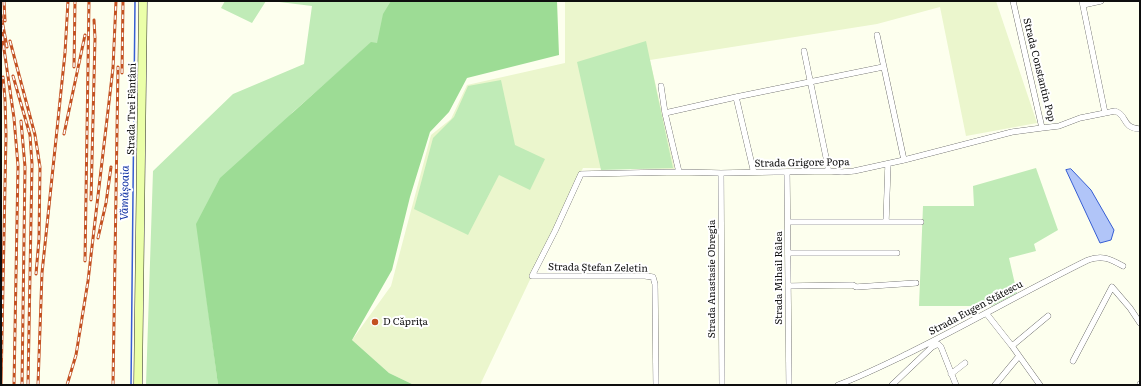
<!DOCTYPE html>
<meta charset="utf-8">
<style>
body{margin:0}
#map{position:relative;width:1141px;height:386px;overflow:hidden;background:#fdffee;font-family:Literata,serif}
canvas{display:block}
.frame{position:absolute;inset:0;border:2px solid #0e0e0e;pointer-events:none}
</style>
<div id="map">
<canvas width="1141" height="386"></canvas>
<div class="frame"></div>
</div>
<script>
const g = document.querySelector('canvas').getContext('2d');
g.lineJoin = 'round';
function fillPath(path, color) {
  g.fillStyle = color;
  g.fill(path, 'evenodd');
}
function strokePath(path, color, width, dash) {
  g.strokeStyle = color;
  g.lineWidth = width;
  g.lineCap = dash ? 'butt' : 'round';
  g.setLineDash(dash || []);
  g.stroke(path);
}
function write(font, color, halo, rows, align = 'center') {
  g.font = font + ' Literata,serif';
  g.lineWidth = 4;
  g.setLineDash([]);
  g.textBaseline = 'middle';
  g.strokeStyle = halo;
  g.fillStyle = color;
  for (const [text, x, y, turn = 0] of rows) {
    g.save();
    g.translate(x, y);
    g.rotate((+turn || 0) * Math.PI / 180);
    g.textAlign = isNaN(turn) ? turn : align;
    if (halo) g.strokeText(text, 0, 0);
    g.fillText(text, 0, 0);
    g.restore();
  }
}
fillPath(new Path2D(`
 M565 1H996L1037 123 966 136 940 7 877 24 650 60 675 169 583 168 480 385H414L389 373 352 340 391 286 431 135 451 119 467 85 565 63Z`), '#ebf6cd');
fillPath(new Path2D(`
 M225 1H266L252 23 221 8Z
 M271 1H438L377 43H371L293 112 197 224 218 385H146L153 171 233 94 304 64 312 6Z
 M646 41 673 168 601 170 577 62Z
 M501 80 515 145 545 159 530 190 499 175 468 235 414 209 433 138 454 117 468 86Z
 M1036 168 1058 230 1034 244 1036 251 1009 258 1017 293 992 306H919L923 206H974L973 186Z`), '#c0ebb7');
fillPath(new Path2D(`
 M391 1H557L559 55 467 78 449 112 430 132 410 197 392 270 352 340 389 373 414 385H218L196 224 220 178 371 42 377 43 383 14Z`), '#9ddc95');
const water = new Path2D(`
 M1071 169 1091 190 1114 230 1111 240 1100 243 1066 170Z`);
fillPath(water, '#b1c5f8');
strokePath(water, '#365dd2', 1);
strokePath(new Path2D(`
 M131 385 135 1`), '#365dd2', 1.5);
const street = new Path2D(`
 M1013 1 1042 128 1059 126 1080 118 1115 111C1128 115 1121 128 1140 129
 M1082 1 1105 113
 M1083 5 1101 1
 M877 35 904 160
 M804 51 828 167V171
 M661 86 665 113 679 172
 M736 97 753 169V172
 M665 113 736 97 883 67
 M787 172 789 385
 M721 173 722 385
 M788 222H921
 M886 222 888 164
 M788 253H897
 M788 286 853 285 856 287 916 283
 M986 313 1012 346 1040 385
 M1012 346 1048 316
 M1073 361 1112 287 1130 308 1140 323
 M951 374 965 363
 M656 385 655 284 653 277 645 276H532L555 231 581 174 679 172 721 173 828 171 842 172 854 171 904 160 1012 132 1042 128
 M838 385C862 376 884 365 907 354 968 324 1027 290 1088 260 1103 255 1110 259 1123 266
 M892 385 932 347 938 344 941 347 956 385
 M995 385 1019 356
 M1140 385V384`);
const secondary = new Path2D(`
 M138 385 143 1`);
strokePath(street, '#414141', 6);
strokePath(secondary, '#303030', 9);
strokePath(street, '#fff', 5.5);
strokePath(secondary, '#ebffa9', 8);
const rail = new Path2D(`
 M4 1 5 21
 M10 41 35 135 40 167 39 239 36 274
 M7 47 1 15 3 42 14 118 18 166 14 385
 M74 67 75 1
 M122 73 123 1
 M13 76 30 135 32 164 28 385
 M21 121 25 167 22 385
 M64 134 85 35
 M91 200 95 38 94 20
 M98 238 106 203 111 167
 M85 261 89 1
 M1 385 6 135 5 99 3 77
 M38 385 42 273 65 53 68 1
 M67 385 76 355 88 281 113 68 116 1
 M113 385 118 67`);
strokePath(rail, '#c35121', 3);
strokePath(rail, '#fff', 1.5, [4.5]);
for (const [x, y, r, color] of [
 [375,322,4,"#c35121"]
]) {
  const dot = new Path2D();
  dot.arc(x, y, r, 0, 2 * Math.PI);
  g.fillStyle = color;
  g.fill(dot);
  strokePath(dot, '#fff', 1.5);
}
write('10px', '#0e0e0e', '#fff', [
 ["Strada Constantin Pop",1039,70,76],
 ["Strada Trei Fântâni",132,109,-89],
 ["Strada Grigore Popa",802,163,-1],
 ["Strada Ștefan Zeletin",598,268,1],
 ["Strada Mihail Râlea",779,278,-90],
 ["Strada Anastasie Obregia",712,279,-90],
 ["Strada Eugen Stătescu",976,308,-28]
]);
write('10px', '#0e0e0e', '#fff', [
 ["D Căprița",383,322]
], 'left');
write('italic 11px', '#1232a4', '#fff', [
 ["Vămășoaia",125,193,-89]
]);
</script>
